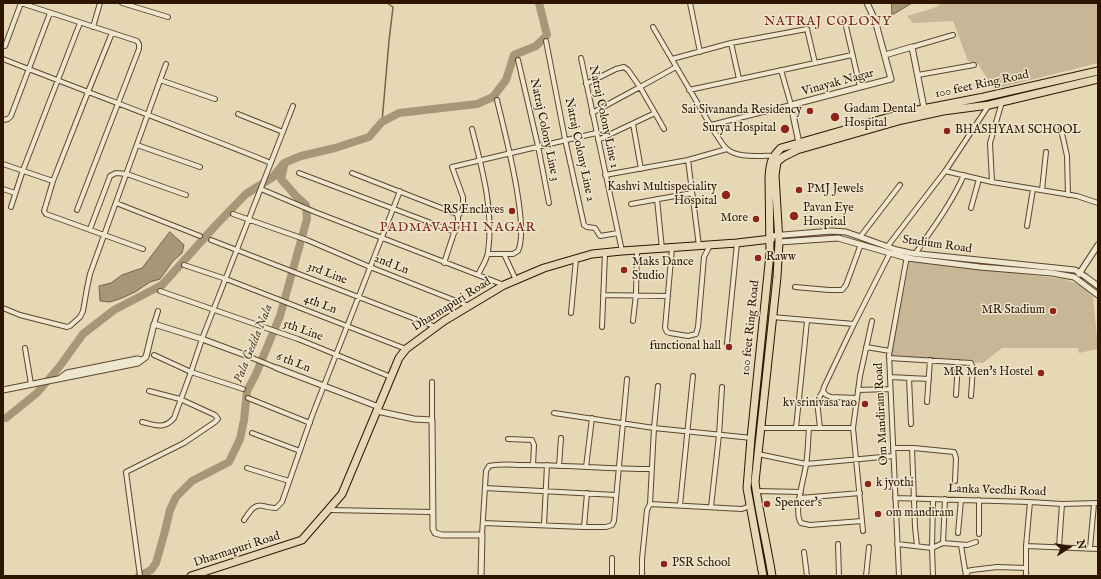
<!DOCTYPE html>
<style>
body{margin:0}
#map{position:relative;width:1101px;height:579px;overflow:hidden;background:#e6d8b5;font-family:"IM FELL English",serif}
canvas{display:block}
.frame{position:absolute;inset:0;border:4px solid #2e1500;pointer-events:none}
.north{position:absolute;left:1049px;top:527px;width:40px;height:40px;-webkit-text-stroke:3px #efe6cf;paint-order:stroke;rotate:78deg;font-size:11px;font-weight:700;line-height:16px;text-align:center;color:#2e1500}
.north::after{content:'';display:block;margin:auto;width:14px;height:18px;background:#2e1500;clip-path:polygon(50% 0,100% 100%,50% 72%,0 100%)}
</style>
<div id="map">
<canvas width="1101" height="579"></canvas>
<div class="frame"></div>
<div class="north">N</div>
</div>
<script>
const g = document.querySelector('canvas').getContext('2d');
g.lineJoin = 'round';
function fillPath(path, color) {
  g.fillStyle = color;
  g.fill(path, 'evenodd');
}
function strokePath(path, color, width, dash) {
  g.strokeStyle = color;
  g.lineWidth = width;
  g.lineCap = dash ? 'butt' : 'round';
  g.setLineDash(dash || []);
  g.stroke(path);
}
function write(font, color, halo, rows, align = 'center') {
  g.font = font + ' "IM FELL English",serif';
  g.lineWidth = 3;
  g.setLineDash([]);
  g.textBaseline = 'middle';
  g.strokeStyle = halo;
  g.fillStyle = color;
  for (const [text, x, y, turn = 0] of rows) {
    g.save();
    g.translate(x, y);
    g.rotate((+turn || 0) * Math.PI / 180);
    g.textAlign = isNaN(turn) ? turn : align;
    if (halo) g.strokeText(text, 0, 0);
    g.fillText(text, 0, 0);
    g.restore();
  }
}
fillPath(new Path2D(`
 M942 3H1098V63L994 89 978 64 968 61 953 21 913 23 907 16 934 8Z
 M911 261 1064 279 1080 285 1093 296 1098 349 1079 353 1078 348H1002L983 363 891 356 909 263Z`), '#c7b796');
const water = new Path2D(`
 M892 3H912L892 15Z
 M170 232 184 245 182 253 173 261 160 279 150 282 135 292 122 298 110 302 100 301 99 286 111 283 122 275 142 268Z`);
fillPath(water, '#a79677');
strokePath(water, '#776247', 1);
strokePath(new Path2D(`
 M382 122 389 41 393 7 387 3`), '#776247', 1.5);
strokePath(new Path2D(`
 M3 418H6L37 393 60 366 83 334 114 310 162 285 216 225 246 194 273 177 284 163 301 156 335 148 369 137 382 122 399 113 477 104 493 97 506 80 514 55 536 46 547 35 539 3
 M139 576 151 570 156 563 165 531 170 510 176 497 192 481 229 462 240 439 244 420 247 391 256 374 280 316 307 219 306 205 296 196 281 179 284 166`), '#a79677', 8);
const minor = new Path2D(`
 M21 3 137 41 139 44V49L77 210
 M122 3 168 17
 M690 3 700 52
 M845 22 860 87
 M93 27 100 3
 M653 27 715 133C719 138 722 145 727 149 739 159 760 155 774 156
 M112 33 88 92 53 181 44 211 46 214 143 249
 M546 41 565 139 584 225 587 227 595 228 600 236 618 233
 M731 43 739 79
 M5 46 21 3
 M912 47 953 35
 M581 58 622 251
 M3 59C92 94 182 127 271 163
 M672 59 731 43 807 29 815 63 689 90
 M518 60 538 146 549 203
 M815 63 852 55
 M918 75 974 65
 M160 80 215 99
 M586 84 616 69 624 67 628 70 640 87 676 67
 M592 113 640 87 655 113 598 140
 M655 113 664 129
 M238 114 283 132
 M3 120 8 119 11 116 50 13
 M633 124 641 169
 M711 125 791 105 781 70
 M472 129C482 168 494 211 488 252 487 260 481 268 478 275
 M1061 129 1067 156 1068 195
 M137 145 200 167
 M688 160 699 246
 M3 164 53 181
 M945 171 992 182 1077 196 1098 203
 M299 173 455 232
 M352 173 457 214 458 218V221L444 263
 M605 175 688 160 727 149
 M992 182 990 143 1002 102
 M3 189 15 193
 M261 189 315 212 504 285
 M1042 190 1046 152
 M657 199 662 249
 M116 203 200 236
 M631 204 692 193
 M11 207 23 170 80 23
 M971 208 979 179
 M233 214 307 240 370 267 469 306
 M458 216 463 209V197L452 167 596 133
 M1027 226 1033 189
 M90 229 109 179 110 176 116 173 127 174 186 195
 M860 237 900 185
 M211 240 436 327
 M887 247 946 170 989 105
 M672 248 665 328 667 332 670 333 688 336 696 334 698 327 704 257 710 245
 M488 254H513L518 251C530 226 504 130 497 100
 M504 254 516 280
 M915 254C933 228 951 204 964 175
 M184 265 226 279 406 349
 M795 287 829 290H842L846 285 861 244
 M160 291 298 339 391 377
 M603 295 668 296
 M3 308 20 315 67 327 70 326 80 317 83 311 87 288 90 274 166 64
 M571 313 576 259
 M772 317 854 324
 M633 321 636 294 637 250
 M154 324 158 311
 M602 327 605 253
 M727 343 737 243
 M866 347 890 351
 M25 348 31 384
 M154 355 191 372 243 389
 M245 355 277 368
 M889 358 971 363 973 368 971 396
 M890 377 929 379
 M909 378 911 424
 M432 382V420
 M858 390 890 389
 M956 395 958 362
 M248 398 310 423
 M857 398 831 397 826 395 823 391 824 387 854 324 890 253
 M927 402 930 360
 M554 413 654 428 752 438
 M142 422C155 425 164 430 174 418L191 372 202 339 293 106
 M760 428H853
 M796 428 807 321
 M809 428C808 440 808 453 806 465 804 479 793 512 801 523L810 525 862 521
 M820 428 817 401 823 391
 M252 433 300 451
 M508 439 532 440 534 445 533 465
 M893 448H914L954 452 956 458 955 481
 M912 448 915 527 917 546
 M758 454 806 464 893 456
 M559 466 561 438
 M586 467 592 418
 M247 468 289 481
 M485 488 616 495
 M756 491 801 492
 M800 498 860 493
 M895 498 1030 502 1062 504 1098 503
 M933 499 932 548 943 543 967 545 976 542
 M650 504 654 428 658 386
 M680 505 693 376
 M711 507 719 435 722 387
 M329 510 432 512
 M244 520C249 513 254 503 263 506 268 507 271 508 276 508L282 502 312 416 400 191
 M483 523 584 527H606L612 525 614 521 627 379
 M544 525 547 465
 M584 527 587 493
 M863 531 853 428 860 376 872 321
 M958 533 961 500
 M979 534V500
 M482 535 486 471 489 466C500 463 514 465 525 465 567 465 609 469 651 469
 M943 543 945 499
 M838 544 839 576
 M897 544 932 548 933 576
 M961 545 966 576
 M1026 546 1098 549
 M1059 547 1062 504
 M1090 548 1094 504
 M804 552 807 576
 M612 558V576
 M140 576 126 472 184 443 215 422 218 419 215 415 180 399 149 391
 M642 576V559L647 510 650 504 742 509 750 506
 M866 576 869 547
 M899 576 889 355 907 256
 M966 576 968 571 972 570 997 567 1026 568
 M1026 576V546L1030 502`);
const tertiary = new Path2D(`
 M885 55 912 47 924 108
 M799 143 791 105 891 79 875 20 867 3
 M771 236 832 231 846 232 897 250 910 253 1075 270 1086 277 1098 286
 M779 242 838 238 907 258 980 267 1052 273 1074 277 1098 295
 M1079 274 1098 245
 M277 368 379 407
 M60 378 67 373 137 359 141 360
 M3 390 138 363 146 357 154 324 202 339 245 355
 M377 411 414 419 432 420 433 529 435 533 442 535H482L481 576`);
const primary = new Path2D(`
 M191 576 302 540 342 494 399 358 406 349 444 321 504 285 544 268 592 254 622 251 737 243 771 239
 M763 576 747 488 751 438 770 254 769 177C770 163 771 158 781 148L907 112 984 97 1098 71
 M772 576C767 544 759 513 755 482L777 277 779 242 775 175 777 162 783 157 797 150 902 120 943 111 989 105 1098 79`);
strokePath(minor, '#5c462d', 6);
strokePath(tertiary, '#5c462d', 7);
strokePath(primary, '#2e1500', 9);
strokePath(minor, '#efe6cf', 4);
strokePath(tertiary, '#efe6cf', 5);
strokePath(primary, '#e6d8b5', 7);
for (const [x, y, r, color] of [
 [810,111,4,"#8f2418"],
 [835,117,5,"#8f2418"],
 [785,129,5,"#8f2418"],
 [947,131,4,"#8f2418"],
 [799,190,4,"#8f2418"],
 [726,195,5,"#8f2418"],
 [512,211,4,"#8f2418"],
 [794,216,5,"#8f2418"],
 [756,219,4,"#8f2418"],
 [758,258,4,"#8f2418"],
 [624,270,4,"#8f2418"],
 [1053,311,4,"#8f2418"],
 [729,347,4,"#8f2418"],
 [1041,373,4,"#8f2418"],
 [865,404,4,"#8f2418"],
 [868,484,4,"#8f2418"],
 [767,504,4,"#8f2418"],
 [878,514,4,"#8f2418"],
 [664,564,4,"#8f2418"]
]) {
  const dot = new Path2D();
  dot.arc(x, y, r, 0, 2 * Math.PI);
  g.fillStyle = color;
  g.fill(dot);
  strokePath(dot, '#efe6cf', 1.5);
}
write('12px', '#2e1500', '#efe6cf', [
 ["Vinayak Nagar",838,83,-15],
 ["100 feet Ring Road",982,85,-12],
 ["Natraj Colony Line 1",603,117,78],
 ["Natraj Colony Line 3",544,130,78],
 ["Natraj Colony Line 2",579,150,78],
 ["Stadium Road",937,245,8],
 ["2nd Ln",391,265,21],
 ["3rd Line",327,274,21],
 ["4th Ln",320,305,21],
 ["Dharmapuri Road",452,305,-32],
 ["100 feet Ring Road",751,328,-84],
 ["5th Line",303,331,20],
 ["6 th Ln",293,363,21],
 ["Om Mandiram Road",882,414,-93],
 ["Lanka Veedhi Road",997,491,2],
 ["Dharmapuri Road",237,550,-18]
]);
write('12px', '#2e1500', '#efe6cf', [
 ["Gadam Dental",844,110],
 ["Hospital",844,124],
 ["Sai Sivananda Residency",802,111,"right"],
 ["Surya Hospital",776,129,"right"],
 ["BHASHYAM SCHOOL",955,131],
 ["Kashvi Multispeciality",717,188,"right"],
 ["Hospital",717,202,"right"],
 ["PMJ Jewels",807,190],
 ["Pavan Eye",803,209],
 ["Hospital",803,223],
 ["RS Enclaves",504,211,"right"],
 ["More",748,219,"right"],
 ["Raww",766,258],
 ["Maks Dance",632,263],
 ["Studio",632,277],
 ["MR Stadium",1045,311,"right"],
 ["functional hall",721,347,"right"],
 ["MR Men's Hostel",1033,373,"right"],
 ["kv srinivasa rao",857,404,"right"],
 ["k jyothi",876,484],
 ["Spencer's",775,504],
 ["om mandiram",886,514],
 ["PSR School",672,564]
], 'left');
g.letterSpacing = '1px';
write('13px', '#7a1f14', '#efe6cf', [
 ["NATRAJ COLONY",828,22],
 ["PADMAVATHI NAGAR",458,228]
]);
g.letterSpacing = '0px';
write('italic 13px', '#5e4930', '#efe6cf', [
 ["Pala Gedda Nala",254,344,-68]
]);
</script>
